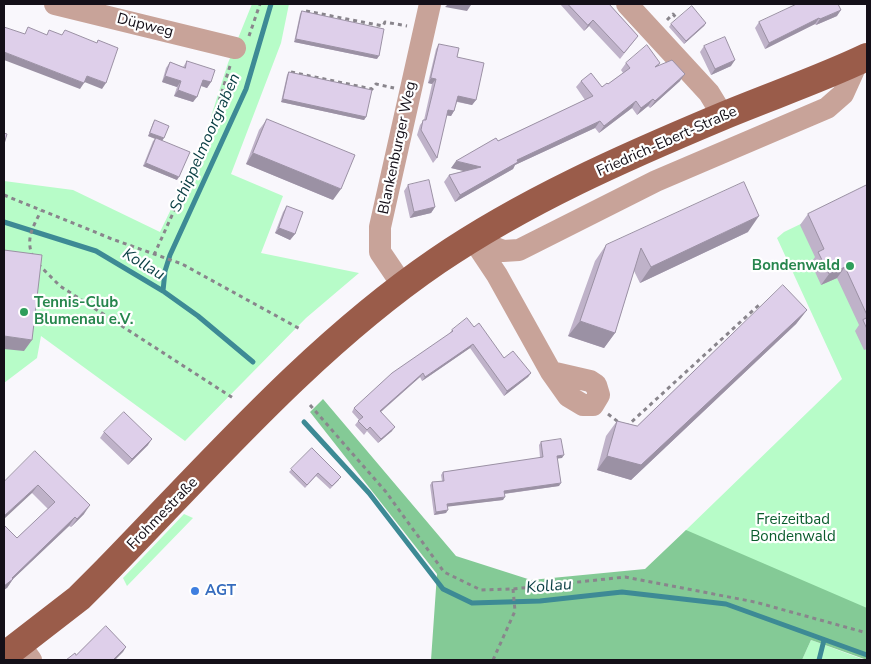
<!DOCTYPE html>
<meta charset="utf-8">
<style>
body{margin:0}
#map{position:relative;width:871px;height:664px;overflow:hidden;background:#f9f7fc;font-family:"Nunito Sans",sans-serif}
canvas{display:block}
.frame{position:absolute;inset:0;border:5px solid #140f18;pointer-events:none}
</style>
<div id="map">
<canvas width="871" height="664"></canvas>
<div class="frame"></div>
</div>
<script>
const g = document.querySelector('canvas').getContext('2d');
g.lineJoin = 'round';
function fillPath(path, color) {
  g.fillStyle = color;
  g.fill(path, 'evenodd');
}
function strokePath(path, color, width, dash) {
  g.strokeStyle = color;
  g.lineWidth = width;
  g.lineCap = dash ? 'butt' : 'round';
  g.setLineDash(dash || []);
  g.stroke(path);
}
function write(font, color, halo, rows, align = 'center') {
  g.font = font + ' "Nunito Sans",sans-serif';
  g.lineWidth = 4.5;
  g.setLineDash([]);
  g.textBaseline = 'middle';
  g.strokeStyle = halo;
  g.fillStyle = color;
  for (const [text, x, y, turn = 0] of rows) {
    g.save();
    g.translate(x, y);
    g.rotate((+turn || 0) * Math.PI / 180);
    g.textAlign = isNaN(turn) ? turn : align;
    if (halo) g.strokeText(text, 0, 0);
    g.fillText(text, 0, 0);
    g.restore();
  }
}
fillPath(new Path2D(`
 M252 4H289L281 43 231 174 283 196 261 253 359 273 306 318 185 441 41 336 37 358 4 383V181L73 190 160 232 202 145 228 63Z
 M867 192V624L653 568 686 530 842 379 777 238 784 232Z
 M184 514 193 518 127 586 123 578Z
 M811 640 865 660H802Z`), '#b7fcc8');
fillPath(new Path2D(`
 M323 399 456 556 531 580 645 569 686 530 867 608V660L811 640 802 660H431L437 574 310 412Z`), '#84ca96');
strokePath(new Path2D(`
 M4 222 96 251 163 291 198 316 253 362
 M163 291 165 271 170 255 246 89 271 4
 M304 422 369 493 443 589 472 603 540 601 622 592 726 604 867 655
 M819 660 824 640`), '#3d8a95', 5);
strokePath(new Path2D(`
 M306 11 383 26 385 22 407 26
 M667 20 673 14 678 20
 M249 36 260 4
 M291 72 372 89 376 84 394 88
 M4 195 112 239 182 264 302 330
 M154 255 208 136 230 66
 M33 257C25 239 33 227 41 211
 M38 264 60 286 233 398
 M310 405 386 492 444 572 481 590 513 589 625 577 755 602 867 633
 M608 414 621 424
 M626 427 760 304
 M493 660 515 611 513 589`), '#89858c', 3, [4, 4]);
strokePath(new Path2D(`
 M55 4 235 48
 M627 4 709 93 723 116
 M473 239 503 251 519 250 656 181 827 108 843 94 858 61
 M473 239 497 275 551 372 568 396 583 405H593L599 395 596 385 590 381 551 372
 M403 286 380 252V227L430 4
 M20 645 31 660`), '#c8a399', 22);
strokePath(new Path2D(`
 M4 656 79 598 100 577C206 469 311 347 437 261 525 201 625 157 723 116 771 96 821 79 867 57`), '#9a5c4a', 28);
fillPath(new Path2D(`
 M560 4H609L638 36 620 59 589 26 584 31Z
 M302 11 377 59 294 42 300 14Z
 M837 16 816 25 815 24 765 49 755 28 759 22Z
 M706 23 704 26 684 44 669 27 671 24Z
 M439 44 457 57 476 100 472 105 457 102 454 111 451 116 446 115 437 158 433 163 417 135 420 125 424 120 432 84 428 83 436 49Z
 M704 46 731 66 711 75 700 52Z
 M187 61 211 82 207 88 201 86 193 102 174 96 177 87 162 82 166 68 170 62 183 67Z
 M626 63H660L658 66 680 81 650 108 648 106 637 115 632 108 599 133 595 128 515 165 513 169 455 202 444 182 449 175 464 171 451 168 498 141 585 100 576 87 581 81 602 87 608 84 623 73 621 70Z
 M289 72 366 117 364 120 281 102 287 75Z
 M267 119 333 200 246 164 259 130Z
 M155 120 162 141 177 180 143 166 153 141 155 139 148 136 153 123Z
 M408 185 435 207 431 213 410 218 404 191Z
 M867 185V349L864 350 855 331 859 325 837 278 821 285 811 263 815 257 800 225 808 214Z
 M287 206 295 234 290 240 275 233 283 212Z
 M748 232 640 283 634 271 615 333 604 348 568 336 595 261 606 245Z
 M807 310 796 324 631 480 597 470 606 436 617 421 637 426Z
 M474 327 504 358 531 373 528 377 504 396 470 348 422 381 420 377 381 412 392 431 378 443 367 431 364 435 355 425 359 420 352 412 354 408 449 334 452 330Z
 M104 432 148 445 128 465 100 438Z
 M541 442 562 458H557L559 486 504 494 503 500 447 506 446 513 434 515 430 485 432 482 442 481 441 475 443 472 540 458 539 445Z
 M312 448 339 480 330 489 316 476 305 488 289 472Z
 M35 451 84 514 71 527 69 526 13 579 7 588 17 538 48 509 32 493Z`), '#bfb2c9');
fillPath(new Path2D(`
 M448 4H464L471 5 467 11 445 7Z
 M841 10 837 16 816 25 820 19Z
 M819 18 815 24 765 49 769 43Z
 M593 20 589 26 584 31 588 25Z
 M706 23 704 26 684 44 686 41Z
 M296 39 379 56 377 59 294 42Z
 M4 52 84 83 80 89 4 60Z
 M735 60 731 66 711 75 715 69Z
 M685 74 680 81 650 108 655 101Z
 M87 76 106 83 102 89 82 81Z
 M165 76 181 81 177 87 162 82Z
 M431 78 436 79 432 84 428 83Z
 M203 80 211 82 207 88 199 85Z
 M178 90 197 97 193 102 174 96Z
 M458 96 476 100 472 105 455 101Z
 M283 99 366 117 364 120 281 102Z
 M653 99 648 106 637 115 641 108Z
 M636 101 632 108 599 133 604 126Z
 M448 110 454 111 451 116 444 115Z
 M600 121 595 128 515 165 513 169 455 202 460 195 517 160Z
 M150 133 164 138 162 141 148 136Z
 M253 153 341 189 333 200 246 164Z
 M456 161 481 167 476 174 451 168Z
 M146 163 179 177 177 180 143 166Z
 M435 207 431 213 410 218 414 212Z
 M759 216 748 232 640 283 651 267Z
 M279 228 295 234 290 240 275 233Z
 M845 267 837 278 821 285 829 274Z
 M807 310 796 324 631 480 597 470 607 456Z
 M580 321 615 333 604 348 568 336Z
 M4 336 32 340 24 351 4 349Z
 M473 344 470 348 422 381 425 377Z
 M423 373 420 377 377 415 380 411Z
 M531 373 528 377 504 396 507 391Z
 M395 427 392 431 378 443 381 439Z
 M152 439 148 445 128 465 132 459Z
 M564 455 562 458 555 459 557 456Z
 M561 483 559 486 502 494 504 491Z
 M38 485 32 493 4 519V516Z
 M505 497 503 500 445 507 447 504Z
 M90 505 84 514 71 527 77 519Z
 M448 510 446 513 434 515 436 512Z
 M75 517 69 526 13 579 7 588 4 590V586L12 578Z
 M126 647 123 652 115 660H113Z`), '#9b91a4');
const building = new Path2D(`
 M568 4H609L638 36 624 53 593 20 588 25Z
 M797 4H838L841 10 820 19 819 18 769 43 759 22Z
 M692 6 706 23 686 41 671 24Z
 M302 11 384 29 379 56 296 39Z
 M4 27 25 34 28 27 47 35 49 30 62 35 65 30 97 43 98 40 118 48 106 83 87 76 84 83 4 52Z
 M725 37 735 60 715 69 704 46Z
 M439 44 459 48 457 57 484 63 476 100 458 96 454 111 448 110 437 158 421 130 423 120H426L436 79 431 78Z
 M647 45 660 63 655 67 672 60 685 74 655 101 653 99 641 108 636 101 604 126 600 121 517 160 518 162 460 195 449 175 481 167 456 161 496 138 498 141 593 96 581 81 591 73 602 87 607 83 608 84 630 68 626 63Z
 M187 61 215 70 211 82 203 80 197 97 178 90 181 81 165 76 170 62 185 68Z
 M289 72 372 90 366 117 283 99Z
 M267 119 355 155 341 189 253 153Z
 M155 120 169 126 164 138 150 133Z
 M4 133 7 134 4 144Z
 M156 138 190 152 179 177 146 163Z
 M429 180 435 207 414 212 408 185Z
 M744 182 759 216 651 267 641 248 615 333 580 321 606 245Z
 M867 185V315L845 267 829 274 818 252 824 249 808 214Z
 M287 206 303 212 295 234 279 228Z
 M4 250 42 255 32 340 4 336Z
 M783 285 807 310 641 465 607 456 617 421 637 426Z
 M467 318 474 327 479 323 504 358 513 351 531 373 507 391 473 344 425 377 423 373 380 411 395 427 381 439 370 427 367 430 358 421 363 417 354 408 392 373 453 331 452 330Z
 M867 318V329L863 320Z
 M124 412 152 439 132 459 104 432Z
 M561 439 564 455 557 456 561 483 504 491 505 497 447 504 448 510 436 512 432 482 444 481 443 472 543 457 541 442Z
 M312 448 341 477 332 486 318 473 307 485 291 469Z
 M35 451 90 505 77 519 75 517 12 578 13 579 4 586V525L17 538 55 502 38 485 4 516V482Z
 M106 626 126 647 113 660H66L75 653 76 655Z`);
fillPath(building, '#decfea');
strokePath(building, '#9b91a4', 1);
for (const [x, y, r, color] of [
 [850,266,5,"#2e9e5b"],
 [24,312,5,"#2e9e5b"],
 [195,591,5,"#3f7fe0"]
]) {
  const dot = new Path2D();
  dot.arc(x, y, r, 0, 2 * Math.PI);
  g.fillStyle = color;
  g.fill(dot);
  strokePath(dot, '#fff', 2);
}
write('15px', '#140f18', '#fff', [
 ["Düpweg",145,26,14],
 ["Friedrich-Ebert-Straße",667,142,-24],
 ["Blankenburger Weg",398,148,-78],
 ["Frohmestraße",163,514,-46]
]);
write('bold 15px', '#27864d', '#fff', [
 ["Bondenwald",840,266],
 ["Tennis-Club",34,303,"left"],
 ["Blumenau e.V.",34,320,"left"]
], 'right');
write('15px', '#0a5c2d', '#fff', [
 ["Freizeitbad",793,520],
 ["Bondenwald",793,537]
]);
write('bold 15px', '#366cbe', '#fff', [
 ["AGT",205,591]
], 'left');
write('italic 16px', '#0a3f44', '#fff', [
 ["Schippelmoorgraben",206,143,-66],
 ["Kollau",143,265,31],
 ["Kollau",549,587,-5]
]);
</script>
